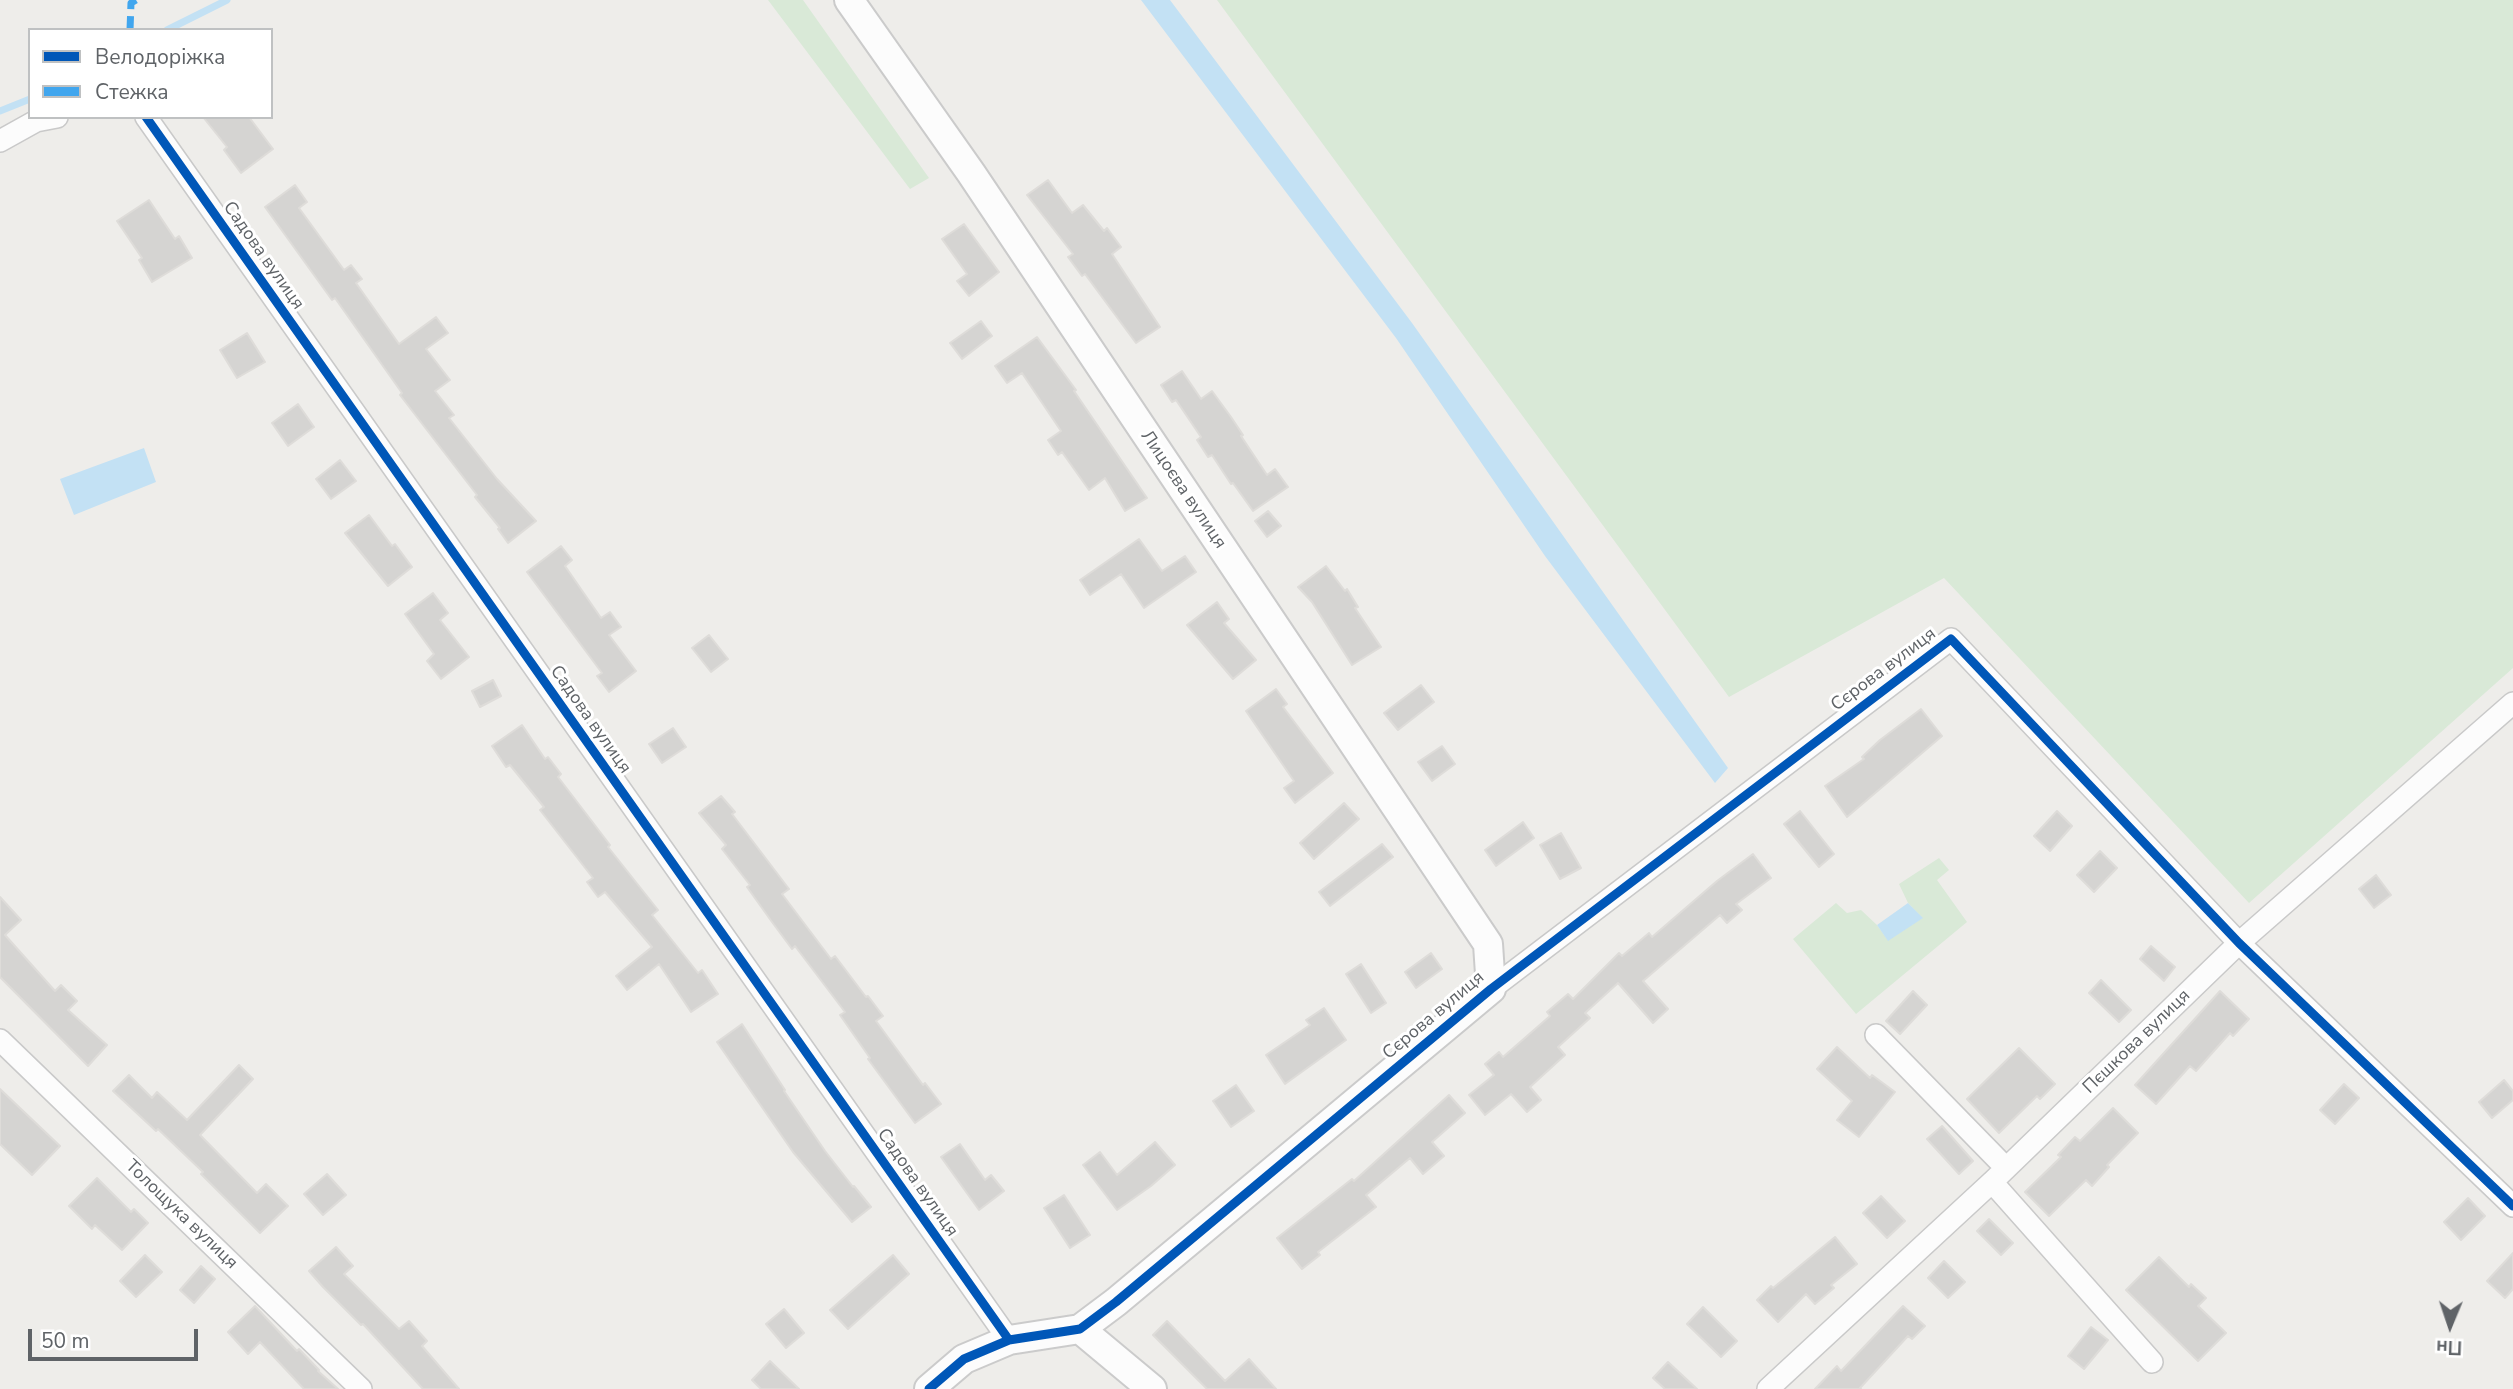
<!DOCTYPE html>
<meta charset="utf-8">
<style>
body{margin:0}
#map{position:relative;width:2513px;height:1389px;overflow:hidden;background:#eeedea;font-family:"Nunito Sans",sans-serif}
canvas{display:block}
.legend{position:absolute;left:28px;top:28px;width:245px;height:91px;box-sizing:border-box;background:#fff;border:2px solid #bfc1c2;margin:0;padding:9px 12px;list-style:none;font-size:21px;color:#5f6367}
.legend li{display:flex;align-items:center;gap:14px;height:35px}
.legend b{width:35px;border:2px solid #bfc1c2}
.north{position:absolute;left:2415px;top:1291px;width:70px;height:70px;-webkit-text-stroke:5px #fff;paint-order:stroke;rotate:182deg;font-size:19px;font-weight:700;line-height:28px;text-align:center;color:#5f6367}
.north::after{content:'';display:block;margin:auto;width:24px;height:32px;background:#5f6367;clip-path:polygon(50% 0,100% 100%,50% 72%,0 100%)}
.scale{position:absolute;left:28px;top:1329px;width:170px;height:32px;box-sizing:border-box;border:4px solid #5f6367;border-top:0;padding-left:9px;font-size:21px;line-height:24px;white-space:nowrap;color:#5f6367;-webkit-text-stroke:5px #fff;paint-order:stroke}
</style>
<div id="map">
<canvas width="2513" height="1389"></canvas>
<ul class="legend">
<li><b style="height:9px;background:#0057b8"></b>Велодоріжка</li>
<li><b style="height:9px;background:#41a6ee"></b>Стежка</li>
</ul>
<div class="north">Пн</div>
<div class="scale">50 m</div>
</div>
<script>
const g = document.querySelector('canvas').getContext('2d');
g.lineJoin = 'round';
function fillPath(path, color) {
  g.fillStyle = color;
  g.fill(path, 'evenodd');
}
function strokePath(path, color, width, dash) {
  g.strokeStyle = color;
  g.lineWidth = width;
  g.lineCap = dash ? 'butt' : 'round';
  g.setLineDash(dash || []);
  g.stroke(path);
}
function write(font, color, halo, rows, align = 'center') {
  g.font = font + ' "Nunito Sans",sans-serif';
  g.lineWidth = 6;
  g.setLineDash([]);
  g.textBaseline = 'middle';
  g.strokeStyle = halo;
  g.fillStyle = color;
  for (const [text, x, y, turn = 0] of rows) {
    g.save();
    g.translate(x, y);
    g.rotate((+turn || 0) * Math.PI / 180);
    g.textAlign = isNaN(turn) ? turn : align;
    if (halo) g.strokeText(text, 0, 0);
    g.fillText(text, 0, 0);
    g.restore();
  }
}
fillPath(new Path2D(`
 M768 0H803L929 178 910 189Z
 M1217 0H2513V668L2249 903 1944 578 1729 697Z
 M1939 858 1949 870 1937 880 1967 922 1856 1014 1793 939 1836 903 1847 913 1861 910 1877 925 1888 940 1922 918 1908 903 1899 884Z`), '#d9e9d7');
fillPath(new Path2D(`
 M1141 0H1170L1412 323 1728 768 1715 783 1545 556 1396 338Z
 M144 448 156 482 74 515 60 479Z
 M1908 903 1923 918 1888 941 1877 925Z`), '#c3e1f4');
strokePath(new Path2D(`
 M167 30 227 0
 M0 111 30 99`), '#c3e1f4', 7);
const building = new Path2D(`
 M203 117H249L273 149 241 173 224 150 227 147Z
 M1048 180 1072 213 1083 205 1104 231 1107 228 1121 247 1112 254 1160 327 1136 343 1085 274 1082 276 1068 257 1073 254 1027 195Z
 M295 185 307 202 299 208 344 270 351 265 362 279 356 283 399 344 436 317 448 333 426 349 450 380 435 391 454 415 449 418 497 479 536 521 508 543 498 529 500 528 475 497 477 495 400 395 402 393 335 298 332 300 265 207Z
 M149 200 175 239 179 236 192 258 152 282 139 260 142 258 117 221Z
 M964 224 999 272 969 296 957 281 967 274 942 239Z
 M981 321 992 336 962 359 950 343Z
 M247 333 265 362 237 378 220 350Z
 M1037 337 1076 390 1074 391 1147 498 1125 511 1105 478 1089 490 1062 452 1058 455 1048 440 1061 431 1022 373 1007 383 995 366Z
 M1182 371 1201 399 1212 391 1231 417 1243 435 1241 436 1267 475 1275 469 1288 487 1253 511 1233 483 1231 484 1212 455 1208 457 1197 440 1201 437 1176 400 1172 402 1161 385Z
 M298 404 314 427 288 446 272 423Z
 M340 460 356 481 331 499 316 479Z
 M1268 511 1281 526 1267 537 1255 521Z
 M369 515 392 546 395 544 412 567 388 586 345 533Z
 M1139 539 1162 571 1185 556 1196 572 1144 608 1121 574 1090 595 1080 580Z
 M561 546 572 560 565 566 601 618 610 612 621 627 609 635 636 671 609 692 597 676 602 673 527 572Z
 M1326 566 1345 591 1347 589 1358 607 1355 608 1381 647 1352 665 1312 602 1298 587Z
 M433 593 448 613 440 620 469 657 441 679 427 661 434 654 405 614Z
 M1217 602 1229 619 1224 623 1256 660 1233 679 1187 625Z
 M709 635 728 659 711 672 692 648Z
 M493 680 501 696 480 707 472 691Z
 M1421 685 1434 702 1398 730 1384 713Z
 M1276 689 1287 704 1283 707 1333 773 1295 803 1284 788 1294 781 1246 711Z
 M1921 709 1942 736 1847 817 1825 786 1864 759 1862 757 1880 740Z
 M522 725 545 759 548 757 561 774 558 777 610 845 608 847 658 910 652 915 698 973 702 970 718 994 691 1012 659 964 627 990 616 976 652 947 605 892 598 897 587 882 593 878 540 810 544 807 510 765 506 767 492 746Z
 M673 728 686 747 662 763 649 744Z
 M1442 746 1455 764 1432 781 1418 762Z
 M721 796 735 812 732 814 789 889 782 894 831 959 835 956 866 997 868 996 883 1016 876 1021 923 1085 925 1083 941 1104 915 1123 868 1059 870 1058 840 1015 845 1012 795 946 792 949 772 922 747 887 750 885 722 849 726 845 699 813Z
 M1344 803 1359 819 1314 859 1300 843Z
 M1800 811 1834 854 1819 867 1784 824Z
 M2057 811 2072 826 2050 851 2034 836Z
 M1523 822 1534 838 1496 866 1485 850Z
 M1561 833 1581 868 1560 879 1540 845Z
 M1382 844 1393 857 1330 906 1319 892Z
 M2100 851 2117 868 2094 892 2077 875Z
 M1753 854 1771 878 1736 904 1742 910 1727 923 1720 915 1643 981 1668 1009 1653 1023 1618 983 1585 1013 1590 1018 1558 1047 1565 1055 1530 1087 1541 1100 1527 1112 1511 1094 1485 1115 1469 1095 1494 1075 1485 1064 1499 1052 1503 1057 1550 1016 1547 1012 1568 994 1573 999 1619 953 1622 956 1649 933 1652 937 1717 881Z
 M2376 875 2391 895 2374 908 2359 889Z
 M0 897 21 920 5 935 55 991 61 985 77 1001 68 1010 107 1045 88 1066 0 977Z
 M2151 946 2175 967 2164 981 2140 959Z
 M1431 953 1442 969 1416 988 1405 972Z
 M1361 964 1386 1003 1371 1013 1346 974Z
 M2101 980 2131 1010 2119 1022 2089 993Z
 M1913 991 1927 1005 1900 1034 1886 1021Z
 M2220 991 2249 1019 2233 1036 2230 1033 2196 1071 2190 1066 2156 1104 2135 1085Z
 M1324 1008 1346 1040 1285 1084 1266 1055 1310 1025 1306 1020Z
 M742 1024 785 1090 784 1091 825 1151 853 1187 854 1186 871 1207 852 1222 793 1152 717 1042Z
 M1837 1047 1870 1078 1872 1075 1895 1092 1859 1137 1837 1120 1852 1101 1817 1069Z
 M2019 1048 2055 1084 2040 1099 2037 1096 1999 1133 1967 1099Z
 M239 1065 253 1079 200 1135 257 1193 266 1184 288 1206 260 1233 201 1174 203 1172 158 1129 156 1131 113 1091 129 1075 152 1098 157 1092 187 1120Z
 M2504 1080 2513 1091V1100L2492 1118 2479 1102Z
 M2344 1084 2359 1098 2335 1124 2320 1110Z
 M1236 1085 1254 1111 1231 1127 1213 1101Z
 M0 1089 60 1146 32 1175 0 1144Z
 M1449 1095 1465 1113 1432 1142 1444 1156 1423 1174 1410 1158 1366 1195 1376 1207 1318 1252 1320 1255 1302 1269 1277 1238 1352 1179 1354 1181Z
 M2113 1108 2138 1133 2107 1165 2109 1167 2092 1186 2086 1180 2049 1216 2025 1192 2061 1157 2058 1155 2075 1137 2080 1141Z
 M1942 1126 1973 1161 1959 1174 1927 1139Z
 M1155 1142 1175 1165 1151 1186 1117 1210 1083 1165 1100 1152 1117 1175Z
 M960 1144 985 1180 991 1175 1004 1191 979 1210 941 1157Z
 M327 1174 346 1195 323 1215 304 1194Z
 M97 1178 131 1212 134 1209 148 1223 122 1250 95 1225 92 1229 69 1206Z
 M1064 1195 1090 1235 1070 1248 1044 1208Z
 M1881 1196 1905 1221 1887 1238 1863 1213Z
 M2468 1198 2485 1216 2461 1240 2444 1222Z
 M1989 1219 2013 1243 2001 1255 1977 1231Z
 M1835 1237 1857 1264 1831 1285 1834 1288 1815 1304 1806 1294 1778 1322 1757 1300 1771 1286 1773 1288Z
 M336 1247 353 1266 344 1274 399 1329 409 1321 427 1341 422 1346 459 1389H423L363 1324 361 1325 323 1287 309 1271Z
 M2513 1253V1289L2505 1298 2487 1281Z
 M145 1255 162 1272 136 1297 120 1281Z
 M893 1255 909 1274 848 1329 830 1310Z
 M2159 1257 2189 1287 2191 1284 2206 1298 2198 1306 2226 1333 2198 1361 2126 1290Z
 M1944 1261 1965 1282 1948 1298 1928 1278Z
 M201 1266 215 1279 194 1303 180 1290Z
 M255 1306 297 1351 299 1349 319 1370 318 1371 338 1389H304L260 1342 248 1354 228 1332Z
 M1903 1306 1925 1326 1912 1339 1908 1336 1860 1388 1861 1389H1815L1837 1366 1841 1371Z
 M1703 1307 1737 1341 1721 1357 1687 1324Z
 M784 1309 804 1333 786 1348 766 1324Z
 M1167 1321 1225 1381 1249 1359 1276 1389H1207L1153 1335Z
 M2091 1327 2108 1340 2084 1369 2068 1356Z
 M770 1361 799 1389H761L752 1380Z
 M1668 1362 1697 1389H1665L1653 1378Z`);
fillPath(building, '#d5d4d2');
strokePath(building, '#dedcd9', 2);
const street = new Path2D(`
 M146 117 1009 1340
 M0 141 36 121 57 117
 M1491 989 1951 639 2239 943 2513 1206
 M1876 1035 2006 1168
 M0 1040 361 1389
 M1992 1182 2152 1362
 M1768 1389 1992 1182 2239 943 2513 703`);
const secondary = new Path2D(`
 M849 0 971 173 1488 944 1491 989 1116 1302 1080 1329 1009 1340 964 1359 929 1389
 M1080 1329 1152 1389`);
strokePath(street, '#c9c9c9', 24);
strokePath(secondary, '#cbcbcb', 32);
strokePath(street, '#fcfcfc', 21);
strokePath(secondary, '#fcfcfc', 28);
strokePath(new Path2D(`
 M130 30 131 3 136 0`), '#41a6ee', 7, [14, 7]);
strokePath(new Path2D(`
 M146 117 1009 1340
 M929 1389 964 1359 1009 1340 1080 1329 1116 1302 1491 989 1951 639 2239 943 2513 1206`), '#0057b8', 9);
write('18px', '#5f6367', '#fff', [
 ["Садова вулиця",263,256,55],
 ["Лицоєва вулиця",1183,490,56],
 ["Сєрова вулиця",1884,670,-37],
 ["Садова вулиця",590,720,55],
 ["Сєрова вулиця",1434,1016,-40],
 ["Пєшкова вулиця",2137,1042,-44],
 ["Садова вулиця",917,1183,55],
 ["Толощука вулиця",181,1215,44]
]);
</script>
